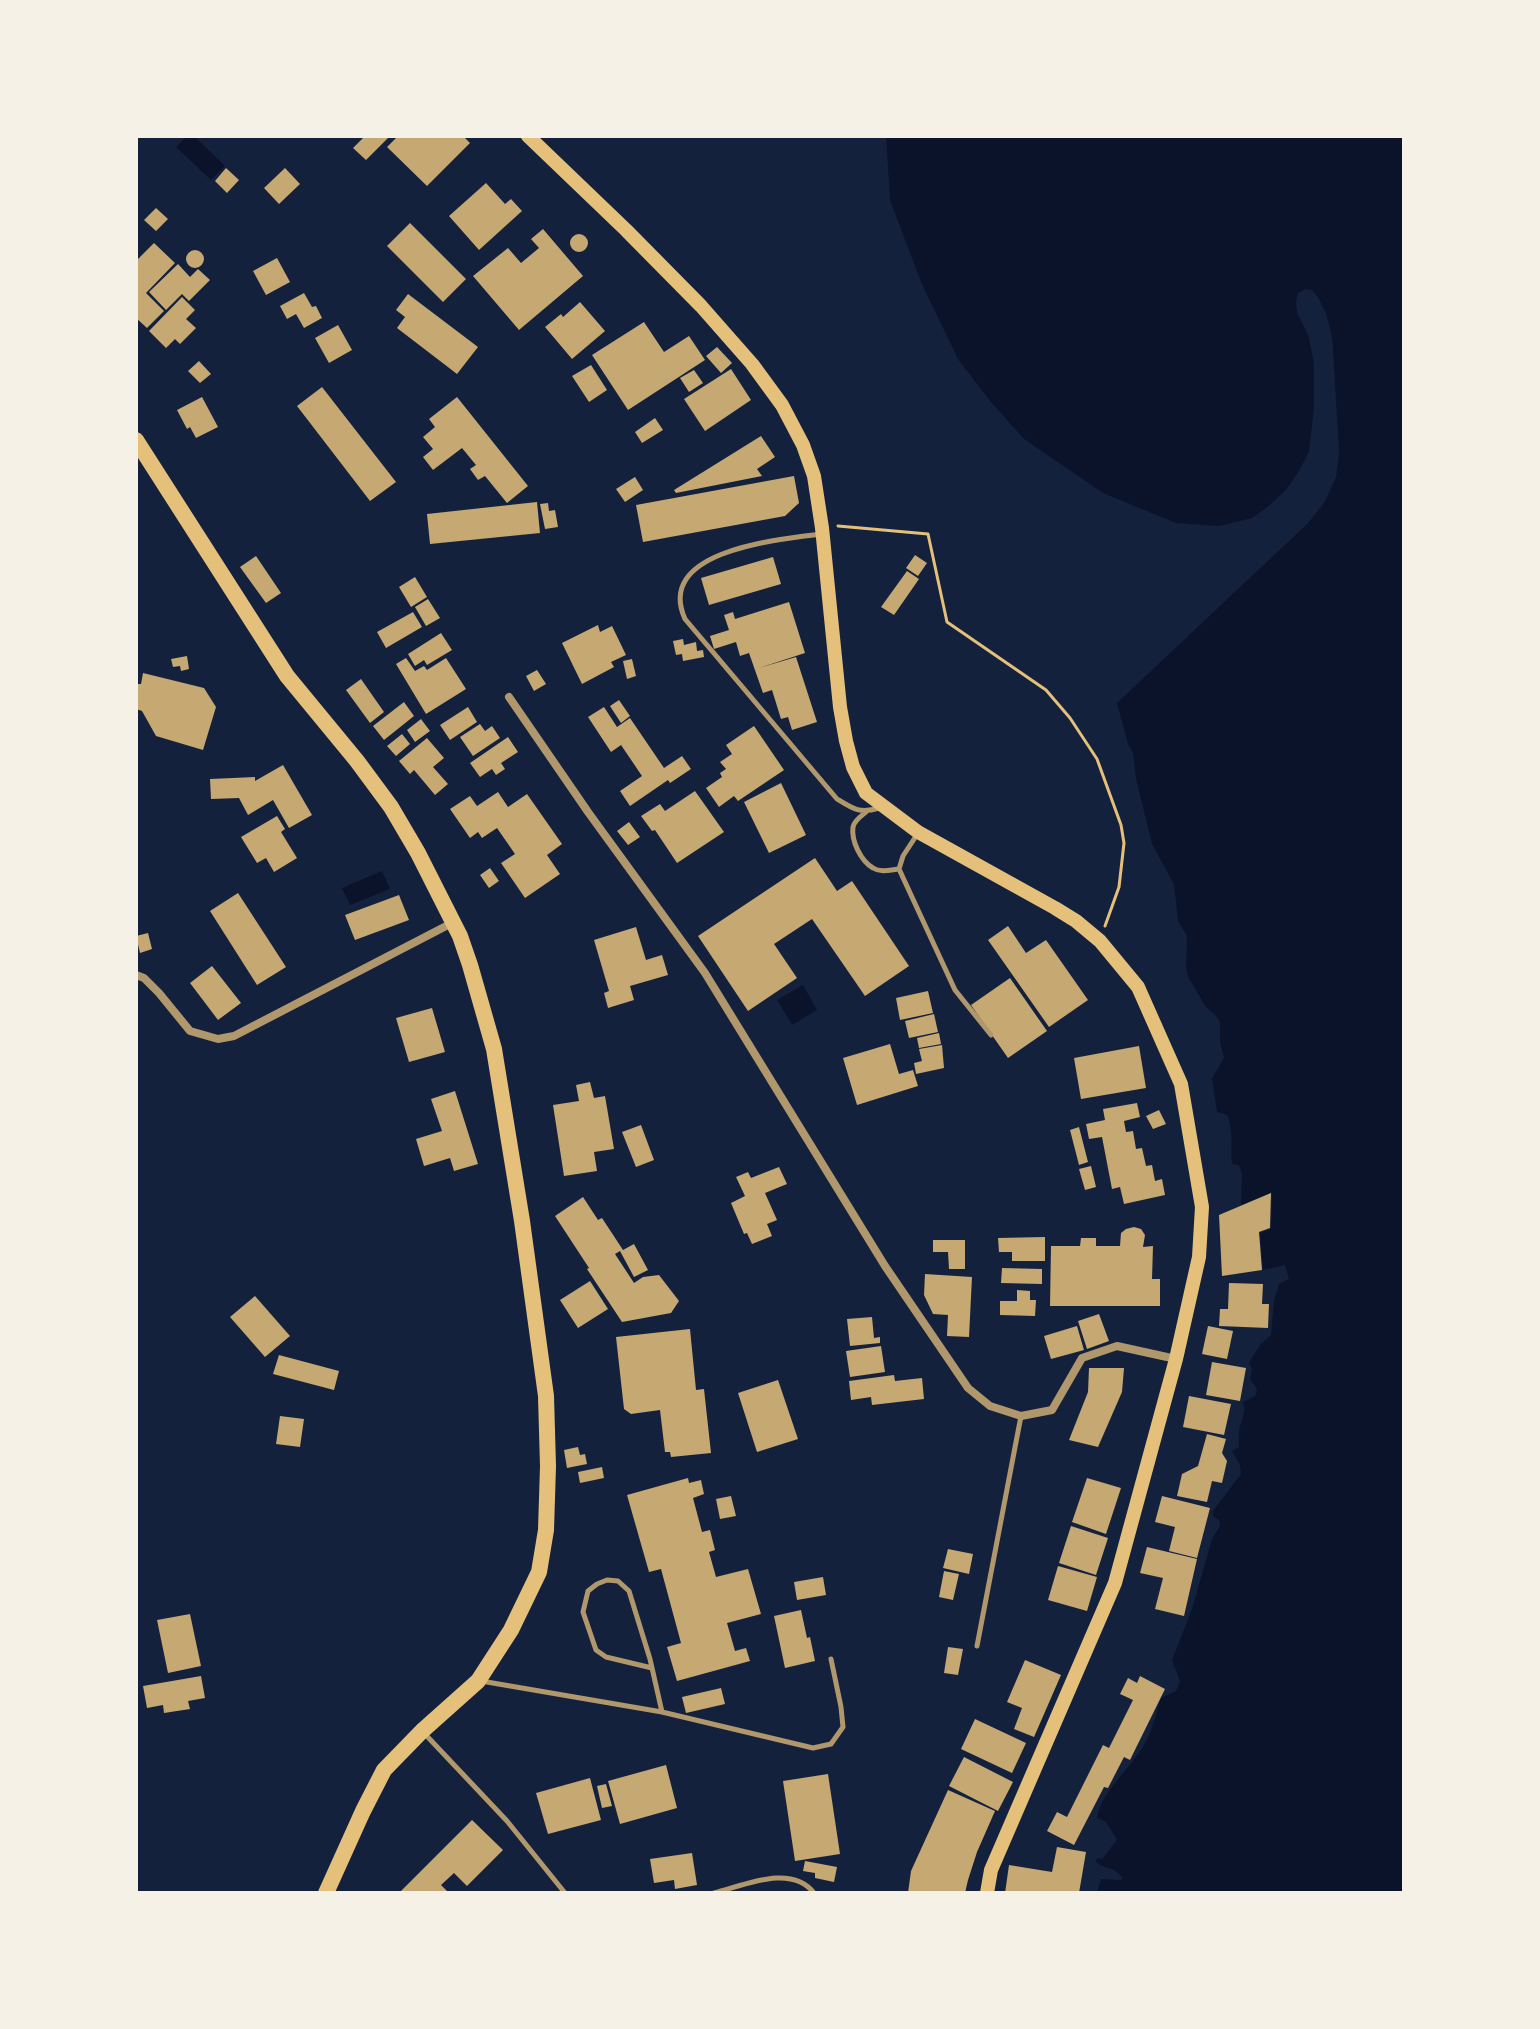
<!DOCTYPE html>
<style>
body{margin:0}
#map{position:relative;width:1540px;height:2029px;overflow:hidden;background:#14213d;font-family:Signika,sans-serif}
canvas{display:block}
.frame{position:absolute;inset:0;border:138px solid #f6f1e7;pointer-events:none}
</style>
<div id="map">
<canvas width="1540" height="2029"></canvas>
<div class="frame"></div>
</div>
<script>
const g = document.querySelector('canvas').getContext('2d');
g.lineJoin = 'round';
function fillPath(path, color) {
  g.fillStyle = color;
  g.fill(path, 'evenodd');
}
function strokePath(path, color, width, dash) {
  g.strokeStyle = color;
  g.lineWidth = width;
  g.lineCap = dash ? 'butt' : 'round';
  g.setLineDash(dash || []);
  g.stroke(path);
}
fillPath(new Path2D(`
 M187 136H194L225 166 211 180 176 147Z
 M886 136H1404V1893H1097L1101 1879 1121 1880 1122 1877C1112 1865 1105 1870 1096 1862L1097 1858 1102 1859 1117 1840 1106 1822 1097 1818C1101 1792 1131 1768 1144 1745 1152 1732 1156 1713 1161 1698L1176 1691 1180 1681 1172 1660 1192 1609 1212 1539 1220 1526 1219 1520 1213 1516V1511L1241 1474 1240 1465 1232 1451 1239 1447C1239 1443 1238 1438 1239 1434 1239 1422 1247 1416 1243 1402L1255 1396 1257 1389 1250 1379 1252 1370 1249 1362 1260 1345 1271 1335 1274 1301 1279 1284 1289 1279 1285 1265 1263 1270 1260 1233 1271 1229 1272 1192 1241 1205 1242 1174 1239 1165 1232 1164C1231 1150 1233 1125 1227 1115L1217 1112 1212 1078 1224 1058 1220 1042V1022L1216 1016 1206 1007 1188 977 1186 967 1187 936 1178 921 1174 884 1152 844 1136 779 1133 753 1128 744 1117 703 1307 524 1324 503 1339 453 1332 337 1326 314 1312 290 1299 293 1297 312 1309 337 1314 362V409L1309 453 1298 473 1286 490 1269 506 1252 518 1219 526 1176 523 1103 493 1024 439 990 401 958 359 921 282 890 200Z
 M382 871 390 889 350 905 342 888Z
 M803 985 817 1010 792 1025 777 1000Z`), '#0b132b');
fillPath(new Path2D(`
 M1305 289 1312 290 1318 297 1326 314 1332 336 1339 453 1336 477 1324 503 1307 524 1119 699 1116 696 1304 521 1321 501 1332 476 1335 453 1328 337 1323 316 1314 299 1310 293H1306L1302 295 1300 302 1301 311 1313 336 1318 362V409L1313 453 1302 475 1288 493 1272 509 1254 521 1247 523 1269 506 1286 490 1298 473 1309 452 1314 409V362L1309 337 1297 312 1296 302 1298 293Z`), '#14213d');
fillPath(new Path2D(`
 M365 136H390L366 160 353 148Z
 M398 136H463L470 143 427 186 387 147Z
 M226 168 239 180 227 193 215 181Z
 M285 168 300 184 279 204 264 188Z
 M486 183 505 204 511 199 522 211 479 250 449 216Z
 M156 208 168 219 156 231 144 220Z
 M410 223 466 279 443 302 387 246Z
 M543 229 583 276 519 330 473 276 508 248 521 263 539 248 531 239Z
 M570 243a9 9 0 1 1 18 0a9 9 0 1 1-18 0Z
 M154 243 175 263 146 293 164 311 147 328 136 318V261Z
 M186 259a9 9 0 1 1 18 0a9 9 0 1 1-18 0Z
 M277 258 290 282 266 295 253 271Z
 M178 264 190 277 198 269 210 280 189 301 182 294 166 310 149 292Z
 M304 293 312 307 316 306 322 318 304 328 296 314 287 319 280 306Z
 M408 294 478 347 457 374 397 328 405 317 396 310Z
 M182 297 195 310 186 319 196 328 180 344 175 339 166 348 149 331Z
 M580 302 605 331 572 359 545 327 561 314 563 317Z
 M644 322 664 352 689 336 705 360 628 410 592 355Z
 M338 325 352 350 329 363 315 338Z
 M717 347 732 363 721 373 706 356Z
 M199 361 211 374 200 383 188 371Z
 M591 365 607 390 589 402 572 376Z
 M731 369 751 400 705 431 684 399Z
 M694 370 703 383 689 392 680 378Z
 M322 387 396 482 370 501 297 406Z
 M202 397 218 427 196 438 190 427 187 429 177 410Z
 M457 397 528 486 507 503 485 476 478 480 470 469 476 465 462 448 433 470 423 457 433 449 423 437 435 427 429 419Z
 M655 418 663 430 642 443 635 432Z
 M761 436 775 457 757 469 762 476 676 493 674 490Z
 M794 476 799 503 785 516 643 542 636 505Z
 M635 477 643 490 625 502 616 489Z
 M537 502 540 533 430 544 427 514Z
 M548 503 549 511 555 510 558 527 545 529 540 504Z
 M915 555 927 563 918 576 906 568Z
 M256 556 281 593 266 603 240 567Z
 M773 557 781 584 709 605 701 578Z
 M907 571 919 579 894 615 881 607Z
 M415 577 427 597 411 607 399 587Z
 M428 599 440 618 426 626 415 607Z
 M789 602 805 653 759 668 796 657 817 722 792 730 788 717 781 719 772 690 763 693 749 653 740 656 736 642 714 649 710 636 729 630 724 615 733 612 735 619Z
 M413 612 422 627 386 648 377 632Z
 M598 625 600 632 612 626 626 655 611 662 614 667 582 684 562 643Z
 M441 633 452 650 427 665 424 660 415 666 408 654Z
 M683 639 684 645 696 642 697 651 703 650 704 657 683 661 682 654 676 655 673 641Z
 M187 656 189 669 181 671 180 666 173 667 171 659Z
 M406 658 415 671 424 666 427 670 446 658 466 689 426 714 396 664Z
 M632 659 636 676 627 679 623 661Z
 M537 670 546 684 534 691 526 676Z
 M143 673 204 688 216 707 203 750 156 736 142 711 136 709V684H141Z
 M361 679 384 712 370 723 346 690Z
 M619 700 630 716 621 723 610 706Z
 M404 702 414 716 384 740 373 726Z
 M468 707 477 722 450 740 440 725Z
 M604 707 617 727 630 718 664 768 682 756 691 769 670 783 668 780 630 806 620 791 642 776 621 745 611 752 588 717Z
 M421 719 430 731 415 742 407 730Z
 M480 724 485 731 492 726 500 738 473 756 460 737Z
 M754 726 784 770 738 801 734 796 719 807 706 788 722 777 720 773 726 769 720 762 732 754 726 745Z
 M402 734 410 744 396 756 387 746Z
 M508 737 518 752 501 763 505 769 496 775 492 769 480 777 470 763Z
 M427 738 444 758 433 767 448 784 435 795 414 770 410 774 399 761Z
 M283 765 312 815 289 828 273 800 248 815 239 798 211 799 210 779 255 777V781Z
 M781 783 806 835 769 853 744 802Z
 M695 791 724 832 677 863 655 830 652 831 641 816 660 804 665 811Z
 M498 792 508 807 527 794 562 844 547 855 560 874 525 898 501 863 515 854 497 828 482 838 478 832 470 838 450 809 470 796 477 806Z
 M277 816 285 829 281 832 297 858 274 872 266 858 257 863 241 837Z
 M629 822 640 837 628 845 617 831Z
 M815 858 837 891 852 881 909 966 865 996 812 919 774 944 797 978 748 1011 698 936Z
 M490 868 499 881 489 888 480 875Z
 M238 893 286 967 257 985 210 911Z
 M399 895 409 920 355 940 345 915Z
 M1008 926 1026 953 1046 940 1088 1000 1049 1027 988 940Z
 M636 927 646 960 662 955 668 975 630 986 634 1000 608 1008 604 993 609 991 594 940Z
 M148 933 152 949 140 953 136 936Z
 M212 966 241 1003 218 1020 190 983Z
 M1010 978 1047 1031 1008 1058 971 1005Z
 M928 991 933 1013 900 1020 896 998Z
 M432 1008 445 1052 409 1062 396 1018Z
 M934 1014 938 1032 909 1038 905 1021Z
 M939 1033 941 1044 919 1048 917 1038Z
 M890 1044 899 1074 913 1070 918 1086 857 1105 843 1058Z
 M942 1045 944 1068 916 1074 914 1063 922 1061 919 1049Z
 M1139 1046 1146 1088 1081 1099 1074 1058Z
 M590 1082 594 1098 605 1096 614 1149 594 1152 597 1171 564 1176 553 1105 579 1101 576 1085Z
 M455 1091 478 1164 454 1171 450 1158 424 1166 416 1139 442 1131 431 1099Z
 M1137 1103 1140 1117 1124 1121 1126 1132 1133 1131 1136 1149 1142 1148 1146 1166 1152 1165 1155 1181 1162 1179 1165 1195 1124 1204 1120 1187 1112 1189 1102 1137 1089 1139 1086 1124 1105 1120 1103 1109Z
 M1159 1110 1166 1124 1153 1129 1146 1116Z
 M641 1125 654 1160 636 1167 622 1132Z
 M1079 1127 1088 1162 1079 1165 1070 1130Z
 M1091 1166 1096 1187 1085 1190 1079 1169Z
 M779 1167 787 1184 765 1193 777 1220 767 1224 772 1236 752 1244 747 1233 744 1234 731 1203 745 1196 736 1177 748 1172 751 1178Z
 M1271 1193 1270 1228 1259 1232 1262 1270 1222 1276 1219 1215Z
 M583 1197 598 1220 602 1218 623 1250 634 1244 648 1270 634 1277 620 1251 615 1254 634 1283 643 1277 659 1275 679 1301 671 1313 622 1322 587 1269 589 1268 555 1216Z
 M1134 1227 1141 1229 1145 1235 1143 1247 1153 1246 1152 1279H1160V1306H1050L1051 1246H1080L1081 1238H1096V1246H1120L1121 1233 1126 1229Z
 M1045 1237V1261H1012V1252H999L998 1238Z
 M933 1240H965V1269H949L948 1252H933Z
 M1002 1268 1042 1269V1284L1001 1283Z
 M925 1274 972 1277 969 1337 947 1336 948 1315 933 1314 924 1295Z
 M590 1281 608 1309 578 1328 560 1300Z
 M1229 1283 1263 1284 1262 1304H1269L1268 1328 1219 1326 1220 1309H1228Z
 M1017 1290 1030 1291V1300H1036L1035 1316 1000 1315V1301H1017Z
 M255 1296 290 1336 265 1357 230 1317Z
 M1099 1314 1109 1341 1087 1349 1078 1321Z
 M872 1317 874 1338 880 1337V1343L850 1346 847 1319Z
 M1077 1326 1084 1350 1051 1359 1044 1336Z
 M1208 1326 1233 1331 1227 1359 1202 1354Z
 M690 1329 696 1390 704 1389 711 1453 671 1457 670 1452H665L660 1410 631 1414 624 1409 616 1337Z
 M881 1346 885 1372 850 1377 846 1351Z
 M279 1355 339 1371 334 1390 273 1374Z
 M1212 1362 1246 1368 1240 1401 1206 1395Z
 M1089 1368H1124L1122 1392 1098 1447 1069 1440 1088 1392Z
 M894 1375 895 1381 922 1378 924 1399 872 1405 871 1397 851 1400 849 1381Z
 M778 1380 798 1439 757 1452 738 1393Z
 M1189 1396 1231 1404 1224 1435 1183 1427Z
 M280 1416 304 1419 300 1447 276 1444Z
 M1207 1434 1226 1439 1222 1453 1227 1461 1222 1483 1212 1481 1207 1502 1177 1496 1182 1474 1198 1466Z
 M578 1447 580 1455 585 1454 587 1464 567 1468 564 1450Z
 M602 1467 604 1478 580 1483 578 1472Z
 M688 1478 689 1483 701 1480 704 1494 693 1498 702 1532 710 1530 715 1550 709 1552 716 1577 748 1569 761 1614 727 1623 735 1651 746 1648 750 1661 677 1681 667 1647 681 1643 661 1569 649 1572 627 1495Z
 M1087 1478 1121 1488 1106 1534 1072 1522Z
 M731 1496 736 1516 720 1519 716 1499Z
 M1162 1496 1210 1508 1197 1558 1169 1551 1175 1527 1155 1522Z
 M1071 1526 1108 1538 1096 1575 1059 1563Z
 M1147 1547 1197 1559 1184 1616 1155 1609 1163 1578 1140 1573Z
 M948 1549 973 1554 969 1574 943 1568Z
 M1058 1566 1097 1577 1087 1611 1048 1600Z
 M944 1571 959 1574 953 1600 939 1597Z
 M823 1577 826 1595 797 1600 794 1582Z
 M801 1610 807 1638 810 1637 815 1661 785 1668 774 1616Z
 M190 1614 201 1666 168 1673 157 1620Z
 M948 1647 963 1649 958 1675 944 1673Z
 M1025 1660 1061 1675 1034 1737 1014 1729 1022 1708 1007 1702Z
 M201 1676 205 1698 188 1701 190 1709 164 1713 163 1705 147 1708 143 1686Z
 M1140 1676 1165 1689 1130 1760 1124 1757 1108 1788 1104 1787 1074 1845 1047 1831 1057 1812 1067 1817 1103 1745 1109 1748 1133 1700 1120 1694 1128 1678 1137 1683Z
 M721 1688 725 1704 686 1713 682 1697Z
 M975 1719 1026 1743 1012 1773 961 1749Z
 M964 1757 1013 1782 998 1811 949 1786Z
 M666 1765 677 1808 620 1824 608 1781Z
 M828 1774 840 1854 795 1861 783 1781Z
 M590 1778 601 1820 548 1834 536 1793Z
 M606 1784 612 1806 602 1808 597 1786Z
 M948 1790 995 1811 977 1852 968 1880 965 1893H908L911 1871Z
 M472 1820 503 1850 467 1886 454 1873 441 1885 449 1893H399Z
 M1057 1847 1086 1852 1079 1893H1005L1009 1865 1052 1872Z
 M692 1853 697 1885 675 1889 674 1880 654 1883 650 1859Z
 M805 1861 837 1867 834 1882 815 1878V1873L803 1871Z`), '#c6a872');
strokePath(new Path2D(`
 M838 526 928 534 947 622 1046 690 1070 718 1097 759 1121 825 1124 843 1119 887 1105 926`), '#e5c07b', 3);
strokePath(new Path2D(`
 M822 534C780 539 654 550 685 619L837 799C853 809 860 814 879 808
 M866 812C861 816 854 821 853 827 851 841 861 861 873 868 881 873 890 870 899 869
 M918 833 903 856 899 869 955 990 991 1035
 M977 1646 1021 1416
 M652 1668 606 1657 596 1650 583 1612 588 1591 597 1584 607 1580 618 1581 629 1591 650 1659 662 1712
 M481 1681 662 1712 813 1748 831 1744 843 1727 841 1707 831 1659
 M423 1732 507 1821 565 1893
 M714 1893C743 1886 791 1863 814 1893`), '#b1986c', 5);
strokePath(new Path2D(`
 M509 697 588 812 705 973 885 1266 968 1388 990 1406 1021 1416 1052 1410 1082 1358 1117 1346 1176 1359
 M136 975 144 978 159 993 190 1031 218 1039 234 1036 452 923`), '#b1986c', 8);
strokePath(new Path2D(`
 M528 136 626 230 701 306 752 364 782 405 803 445 814 476 822 528 840 707 846 741 853 767 866 793 918 832 1055 908 1076 921 1100 941 1138 987 1181 1084 1202 1207 1199 1257 1176 1359 1115 1583 991 1870 987 1893`), '#e5c07b', 14);
strokePath(new Path2D(`
 M136 440 287 676 357 761 391 807 418 853 460 936 470 965 494 1049 522 1221 546 1396 548 1466 546 1530 539 1572 511 1630 478 1681 422 1731 384 1770 363 1811 326 1893`), '#e5c07b', 16);
</script>
